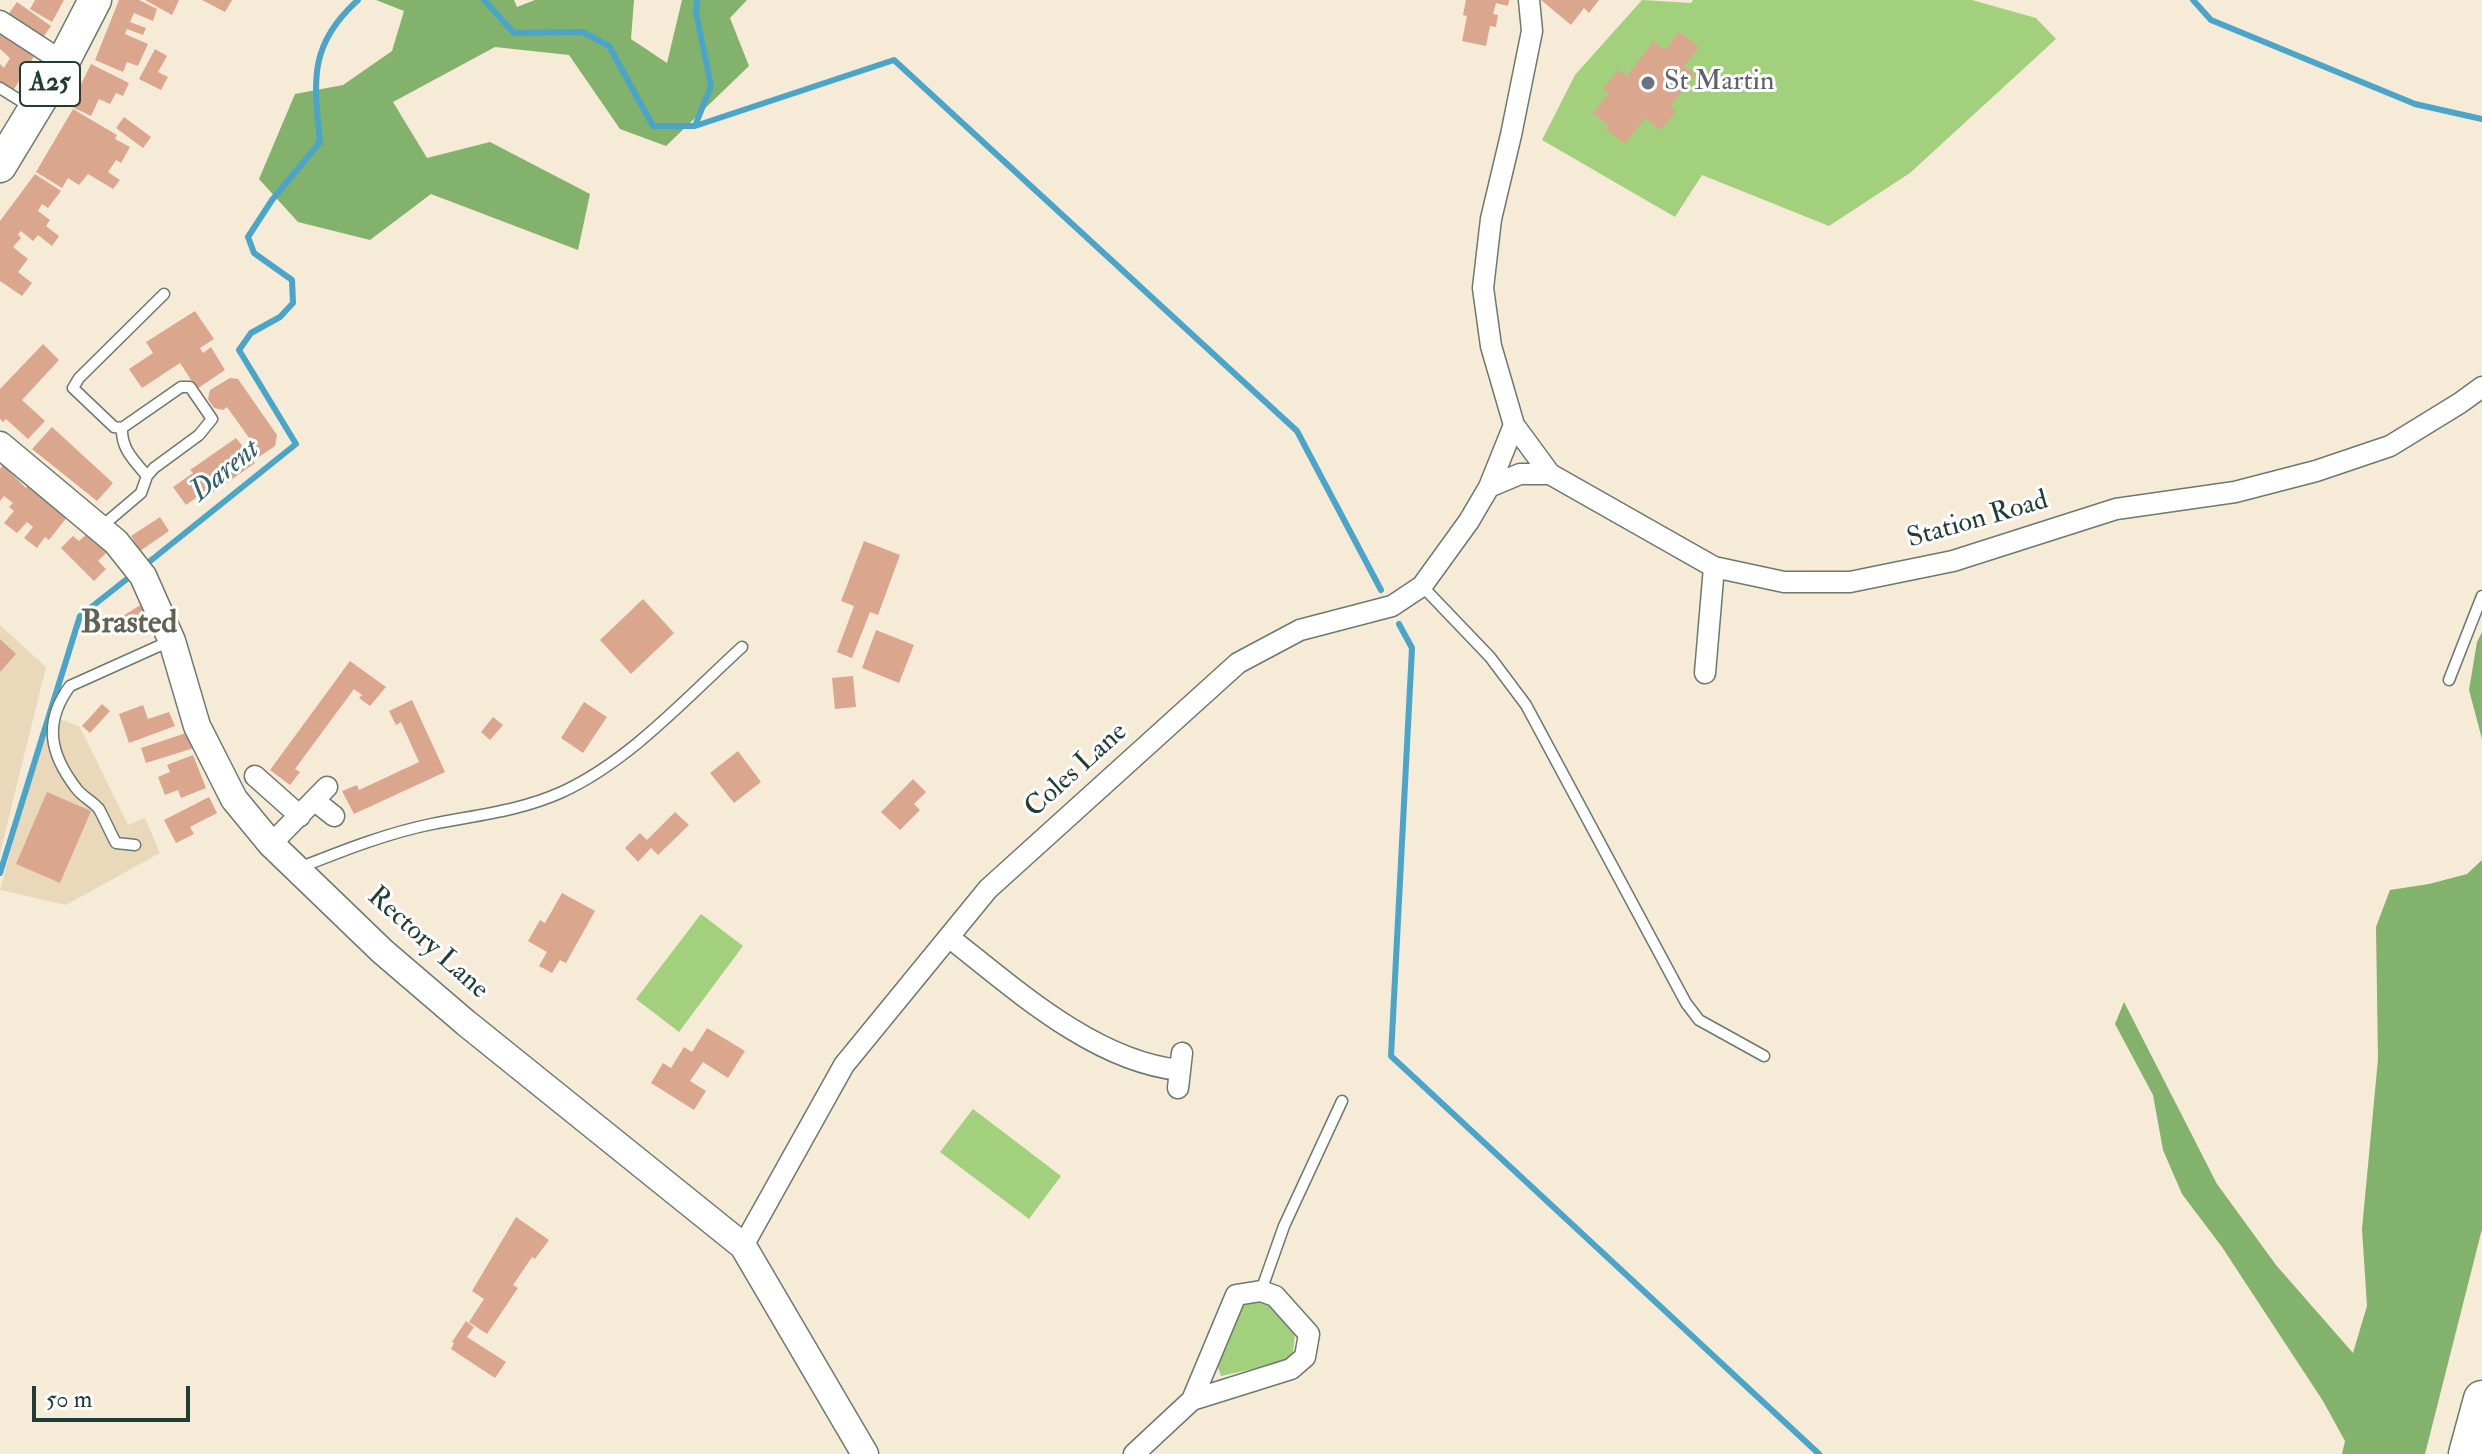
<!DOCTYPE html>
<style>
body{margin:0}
#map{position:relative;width:2482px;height:1454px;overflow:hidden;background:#f6ebd7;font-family:"IM FELL Double Pica",serif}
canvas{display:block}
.scale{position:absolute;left:32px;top:1386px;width:158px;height:36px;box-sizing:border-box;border:4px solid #1f3d34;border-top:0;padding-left:10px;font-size:24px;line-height:28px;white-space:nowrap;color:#1f3d34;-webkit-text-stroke:6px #fff;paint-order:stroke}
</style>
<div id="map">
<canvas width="2482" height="1454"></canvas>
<div class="scale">50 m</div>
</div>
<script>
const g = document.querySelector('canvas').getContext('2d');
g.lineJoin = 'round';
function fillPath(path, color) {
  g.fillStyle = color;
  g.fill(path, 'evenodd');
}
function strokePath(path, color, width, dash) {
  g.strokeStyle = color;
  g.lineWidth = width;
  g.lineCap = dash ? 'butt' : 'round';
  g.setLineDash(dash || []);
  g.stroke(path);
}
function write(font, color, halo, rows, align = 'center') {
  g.font = font + ' "IM FELL Double Pica",serif';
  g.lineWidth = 6;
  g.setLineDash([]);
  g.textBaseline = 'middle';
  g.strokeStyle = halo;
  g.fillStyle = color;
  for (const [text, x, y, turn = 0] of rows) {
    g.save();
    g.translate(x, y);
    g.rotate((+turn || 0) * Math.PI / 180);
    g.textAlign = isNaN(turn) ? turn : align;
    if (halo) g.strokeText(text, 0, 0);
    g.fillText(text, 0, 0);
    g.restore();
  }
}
fillPath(new Path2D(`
 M0 625 46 667 0 853Z
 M48 714 80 727 128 825 145 818 160 853 66 905 0 890Z`), '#e9d9ba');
fillPath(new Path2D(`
 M1642 0 1691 3 1693 0H1972L2036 18 2056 39 1910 173 1829 226 1702 175 1675 217 1542 140 1575 75Z
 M701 914 743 946 679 1032 636 999Z
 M973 1109 1061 1176 1029 1219 940 1152Z
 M1260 1301 1276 1309 1295 1334 1293 1353 1284 1362 1221 1376 1218 1367 1237 1315 1245 1303Z`), '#a3d07d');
fillPath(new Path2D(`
 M376 0H514L517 7 535 0H634L631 39 667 63 682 0H747L730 18 749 66 666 146 620 129 569 55 495 47 393 102 427 158 490 142 590 194 578 250 431 194 370 240 298 222 259 179 295 94 343 85 392 51 404 11Z
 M2482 632V739L2469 690 2477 642Z
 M2482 860V1229L2425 1454H2342L2345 1441 2323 1401 2222 1247 2182 1194 2163 1150 2153 1095 2115 1024 2124 1002 2217 1184 2276 1265 2353 1353 2367 1306 2362 1229 2378 1059 2376 927 2390 890 2429 884 2467 874Z`), '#82b26c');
strokePath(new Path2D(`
 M484 0 514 33 583 32 609 46 653 126H695L711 86 696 12 697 0
 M2193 0 2211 20 2415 104 2482 119
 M695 126 894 60 1297 431 1381 590
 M144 566 296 444 239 350 251 333 280 317 293 303 292 280 254 253 248 237 272 200 320 142C314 81 308 45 358 0
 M1399 624 1412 648 1391 1056 1819 1454
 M0 873 80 616 132 575`), '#4ba5c9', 6);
fillPath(new Path2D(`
 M35 0H64L52 22 30 9Z
 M119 0H139L157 9 153 21 134 13 130 22 146 28 143 35 127 29 125 34 148 44 138 66 127 62 123 72 95 60Z
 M145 0H179L172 15Z
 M202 0H232L225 12Z
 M1466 0H1509L1508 6 1496 3 1493 14 1498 15 1496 27 1490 26 1486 46 1462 41 1467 16 1463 15Z
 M1541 0H1599L1589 13 1584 8 1571 25Z
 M17 2 51 26 39 43 5 19Z
 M0 32 36 53 13 91 0 84V64L4 68 10 58 0 49Z
 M1679 32 1699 47 1684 66 1695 74 1670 106 1676 111 1661 130 1645 118 1625 144 1606 129 1609 126 1593 113 1609 93 1603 89 1618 70 1627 76 1654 41 1665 50Z
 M155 49 167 56 158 72 168 77 161 90 139 79Z
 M91 64 129 83 123 96 116 93 110 104 99 99 91 116 70 106Z
 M73 109 117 135 115 139 130 147 121 163 116 160 108 172 120 180 113 189 88 174 79 185 68 178 62 188 36 172Z
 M124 117 151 137 143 148 116 128Z
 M35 174 61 191 48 208 42 204 38 211 50 220 46 226 59 236 52 246 38 235 33 241 21 231 18 234 21 238 13 247 28 259 18 272 32 283 22 296 0 281V221Z
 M195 311 214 339 200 348 203 353 211 347 225 370 197 389 180 363 142 388 129 369 153 353 146 342Z
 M43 344 59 360 22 400 45 421 28 439 6 419 3 422 0 419V389Z
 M230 378 238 379 277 435 275 446 253 461 255 463 208 496 205 491 186 505 173 487 193 473 190 470 236 438 244 448 252 442 227 407 223 410 214 408 208 399 210 390Z
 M52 427 113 483 97 501 32 449Z
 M3 465 26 488 29 484 68 516 49 540 45 537 37 548 24 538 33 527 27 522 17 533 4 523 14 511 9 507 13 503 4 496 0 501V469Z
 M160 517 169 531 140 551 131 536Z
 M88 533 107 552 98 561 106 569 94 581 61 548 73 536 79 541Z
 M864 541 900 555 878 615 870 612 852 658 837 652 854 606 841 601Z
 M643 599 674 633 631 674 600 640Z
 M142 604 149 616 125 631 118 619Z
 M876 630 914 645 899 683 862 668Z
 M0 639 16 654 0 672Z
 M350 661 386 687 370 706 359 698 362 695 354 689 295 769 300 772 290 785 270 770Z
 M853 676 856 707 835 709 832 678Z
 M412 700 445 772 354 814 342 791 357 785 359 790 419 762 401 722 396 725 389 711Z
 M584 702 607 717 583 753 561 738Z
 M102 704 110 711 90 733 82 726Z
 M143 705 148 719 169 712 175 726 129 743 119 714Z
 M493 717 503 725 490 740 481 732Z
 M189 732 194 748 146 763 141 748Z
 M738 751 761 782 734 803 710 773Z
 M193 755 206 788 181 798 178 790 165 795 158 777 170 772 167 765Z
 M913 779 926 792 914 804 920 810 900 830 881 812Z
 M47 792 91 811 60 883 16 864Z
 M209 797 217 813 190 827 194 834 176 843 164 820Z
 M675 812 689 825 658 855 651 848 638 862 625 848 640 833 647 840Z
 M562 893 595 911 566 963 560 960 552 973 539 966 547 952 528 941 540 920 545 923Z
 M707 1028 745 1051 728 1078 703 1062 690 1081 706 1091 694 1110 651 1083 663 1063 671 1068 684 1047 692 1052Z
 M516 1217 549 1240 535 1259 532 1257 513 1285 518 1288 487 1334 469 1322 484 1299 472 1291Z
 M466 1321 474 1327 467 1337 506 1362 495 1378 451 1349 454 1343 452 1342Z`), '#dba68e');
const service = new Path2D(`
 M0 88 29 106
 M122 428C121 449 134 460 147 476
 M101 527 141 493 147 476 154 468 199 435 212 419 190 387H181L122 428 114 427 73 388 79 378 164 294
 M1422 586 1490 657 1526 705 1686 1003 1699 1020 1764 1056
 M2449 680 2482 596
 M135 845 116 843C110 832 105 820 99 809 93 801 82 797 76 788 50 754 43 723 70 686L170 641
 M299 868C342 851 387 833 432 824 477 815 520 811 562 792 631 760 686 698 742 647
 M1261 1291 1284 1226 1342 1101`);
const minor = new Path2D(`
 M1529 0 1532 31 1511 135 1491 219 1483 288 1491 346 1514 425 1550 474 1714 567 1784 582H1850L1953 561 2116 509 2235 492 2316 471 2390 446 2460 403 2482 387
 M0 21 63 62
 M1489 487 1520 474H1550
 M1705 673 1714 567
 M255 776 300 816
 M315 801 334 816
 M271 844 327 787
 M950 938C1015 989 1094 1061 1179 1070
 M1178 1088 1182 1053
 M743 1246 844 1065 988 889 1238 663 1300 630 1392 606 1422 586 1469 521 1489 487 1514 425
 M1134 1454 1192 1400 1236 1295 1261 1291 1275 1296 1309 1334 1305 1357 1291 1369 1192 1400`);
const tertiary = new Path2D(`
 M0 445 116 542 143 576 172 641 197 726 234 799 271 844 382 951 466 1023 743 1246 865 1454`);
const primary = new Path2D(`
 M0 166 63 62 95 0`);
const motorway = new Path2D(`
 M2467 1454 2482 1399`);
strokePath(service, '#6a7a6d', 13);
strokePath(minor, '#6a7a6d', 23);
strokePath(tertiary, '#6a7a6d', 29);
strokePath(primary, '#6a7a6d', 35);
strokePath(motorway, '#6a7a6d', 39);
strokePath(service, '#fff', 10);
strokePath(minor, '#fff', 20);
strokePath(tertiary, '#fff', 26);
strokePath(primary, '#fff', 32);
strokePath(motorway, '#fff', 36);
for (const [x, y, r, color] of [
 [1648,83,8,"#6b7280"]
]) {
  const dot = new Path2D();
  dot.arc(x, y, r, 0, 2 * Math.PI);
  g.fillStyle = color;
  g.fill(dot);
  strokePath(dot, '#fff', 3);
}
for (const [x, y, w] of [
 [50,84,60]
]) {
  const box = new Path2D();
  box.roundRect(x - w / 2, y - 22, w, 44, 6);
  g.fillStyle = '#fff';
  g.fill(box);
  strokePath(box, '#1f3d34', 2);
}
write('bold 26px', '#1f3d34', null, [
 ["A25",50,84]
]);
write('28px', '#5b616d', '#fff', [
 ["St Martin",1664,83]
], 'left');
write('28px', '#1f3d34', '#fff', [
 ["Station Road",1978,521,-16],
 ["Coles Lane",1077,771,-42],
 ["Rectory Lane",427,944,42]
]);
write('italic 30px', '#2e6168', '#fff', [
 ["Darent",226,472,-39]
]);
write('bold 32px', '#616254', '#fff', [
 ["Brasted",129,625]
]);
</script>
